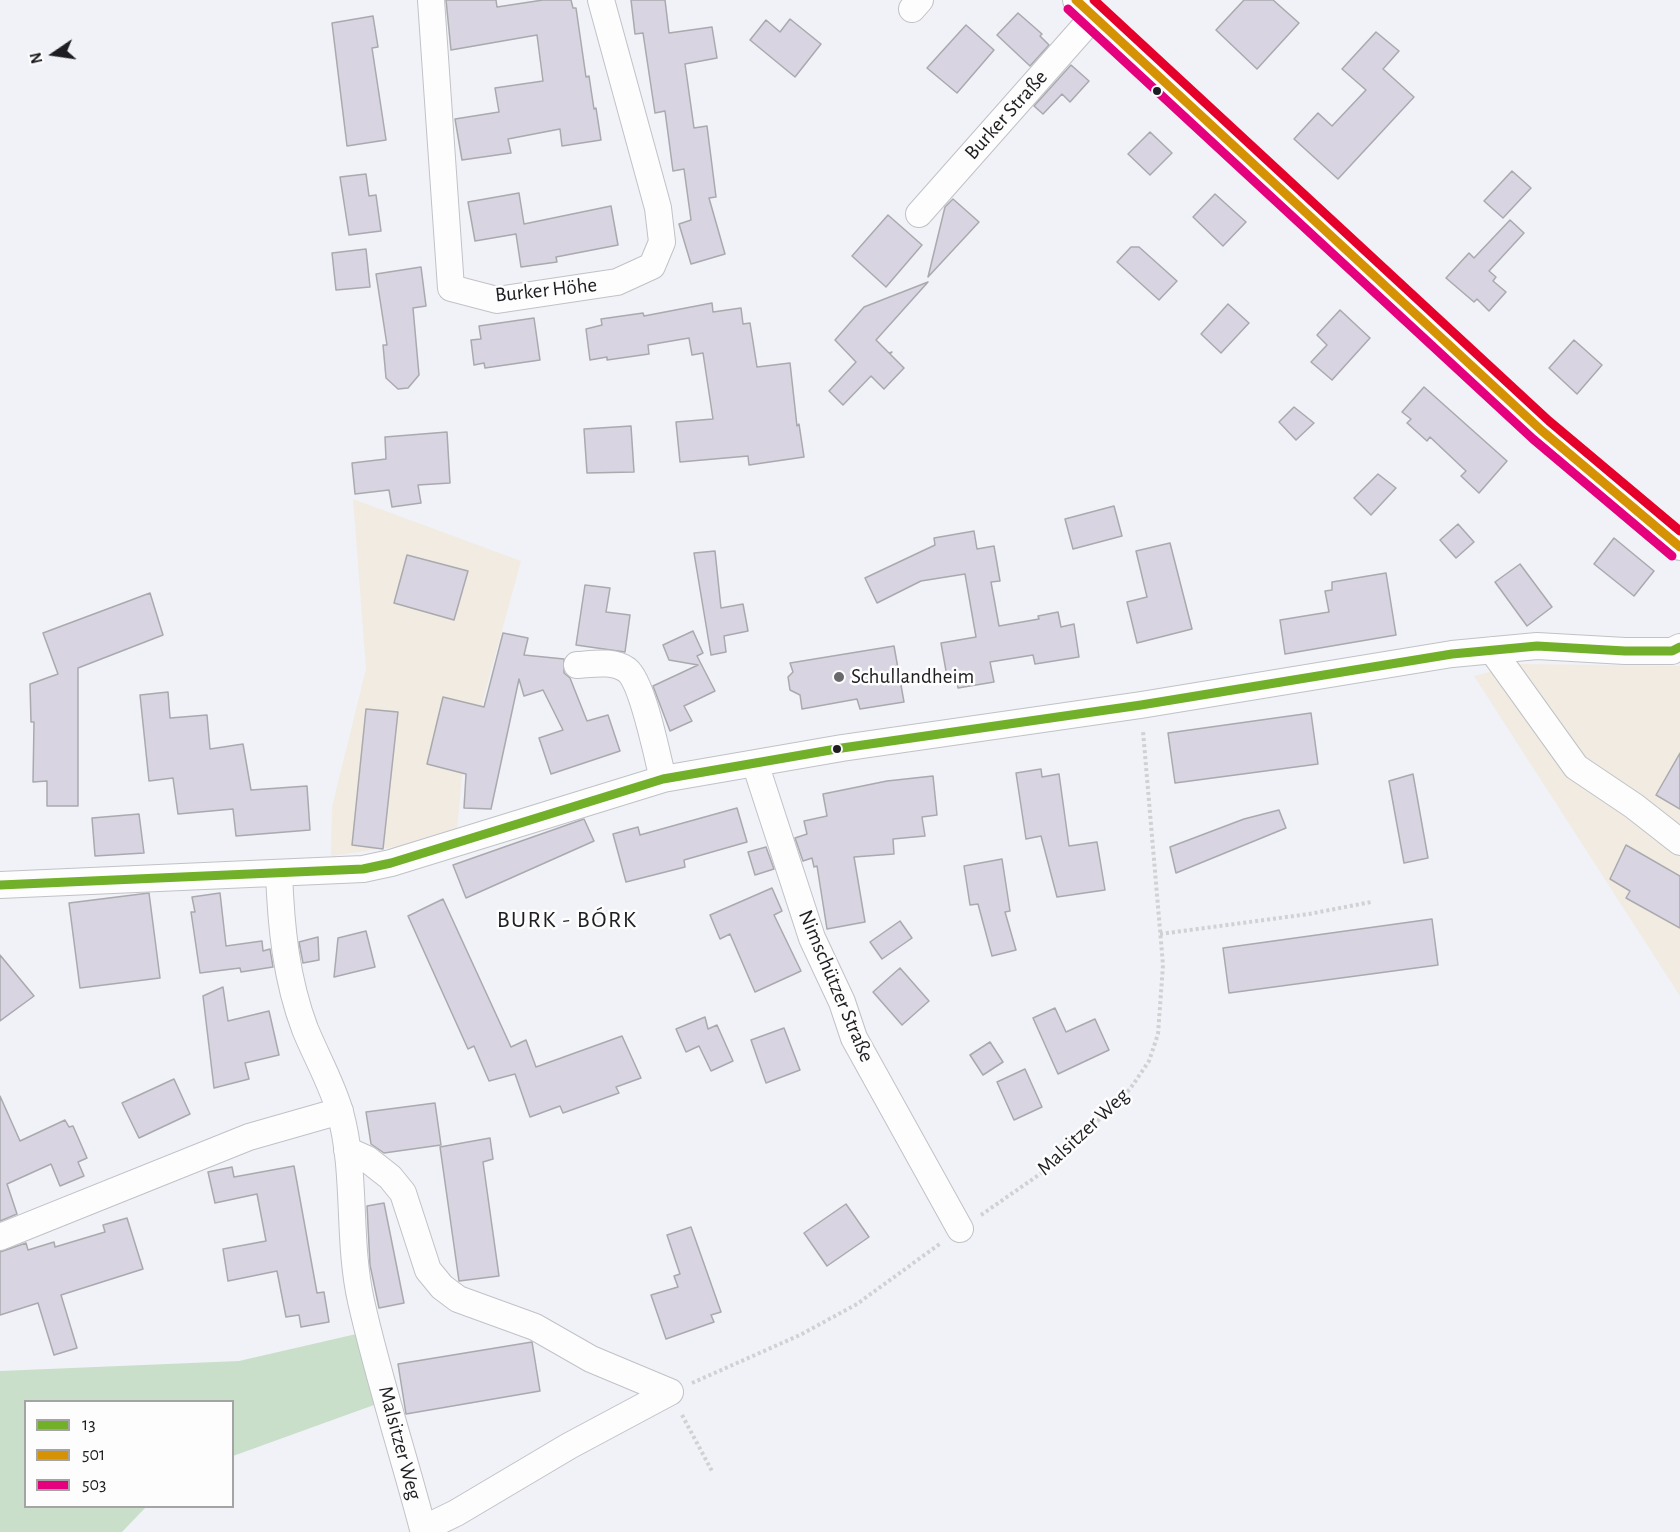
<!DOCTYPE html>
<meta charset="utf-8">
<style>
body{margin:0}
#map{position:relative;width:1680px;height:1532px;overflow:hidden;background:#f0f2f8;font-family:"Alegreya Sans",sans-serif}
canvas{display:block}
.legend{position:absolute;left:24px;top:1400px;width:210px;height:108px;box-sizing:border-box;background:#fdfdfd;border:2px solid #a4a4a5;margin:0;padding:8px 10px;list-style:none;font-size:18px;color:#1e1e22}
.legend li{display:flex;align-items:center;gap:12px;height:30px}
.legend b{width:30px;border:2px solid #a4a4a5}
.north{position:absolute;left:24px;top:24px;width:60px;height:60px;-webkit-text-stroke:4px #fdfdfd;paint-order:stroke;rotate:257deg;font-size:16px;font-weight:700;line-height:24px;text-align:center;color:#1e1e22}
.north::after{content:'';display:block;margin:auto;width:21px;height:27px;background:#1e1e22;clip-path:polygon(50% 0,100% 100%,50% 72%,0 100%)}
</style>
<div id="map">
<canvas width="1680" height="1532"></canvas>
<ul class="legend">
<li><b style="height:8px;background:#72b02a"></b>13</li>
<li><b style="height:8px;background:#d69205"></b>501</li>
<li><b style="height:8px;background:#e5007d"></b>503</li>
</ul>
<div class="north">N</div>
</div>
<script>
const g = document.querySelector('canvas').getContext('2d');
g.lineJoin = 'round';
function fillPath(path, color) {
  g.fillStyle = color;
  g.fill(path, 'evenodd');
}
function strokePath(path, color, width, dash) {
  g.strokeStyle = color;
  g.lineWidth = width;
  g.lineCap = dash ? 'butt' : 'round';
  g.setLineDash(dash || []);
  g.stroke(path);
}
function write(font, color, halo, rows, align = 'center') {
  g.font = font + ' "Alegreya Sans",sans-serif';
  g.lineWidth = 5;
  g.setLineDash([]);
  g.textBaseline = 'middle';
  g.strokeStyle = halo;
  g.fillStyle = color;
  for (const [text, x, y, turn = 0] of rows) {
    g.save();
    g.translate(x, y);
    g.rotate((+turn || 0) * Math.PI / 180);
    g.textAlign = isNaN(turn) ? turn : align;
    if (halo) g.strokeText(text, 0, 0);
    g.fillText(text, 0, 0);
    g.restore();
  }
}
fillPath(new Path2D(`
 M353 499 521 561 462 777 457 829 400 846 331 856 332 807 366 669Z
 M1521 664 1680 666V996L1474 676Z`), '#f1ebe2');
fillPath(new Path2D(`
 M365 1332 385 1401 233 1456 232 1402H26V1506L146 1507 122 1532H0V1371L239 1361Z`), '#cadfca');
const building = new Path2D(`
 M446 0H496L497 7 543 0H571L573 8H576L586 77 589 76 594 109 596 108 601 140 562 146 560 129 508 139 511 153 462 160 455 119 499 112 495 88 543 81 537 35 451 50Z
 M631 0H665L669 33 712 27 717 58 685 64 694 128 707 126 716 197 709 198 725 254 691 264 679 224 691 220 684 169 673 171 665 111 655 113 643 33 635 34Z
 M1244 0H1273L1299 23 1257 69 1216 30Z
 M1018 13 1042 34 1040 36 1049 45 1030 66 997 35Z
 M373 16 378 47 372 48 386 140 347 146 332 23Z
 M790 19 821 44 795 77 750 40 766 20 780 32Z
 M966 25 994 50 957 93 927 68Z
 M1376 32 1399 51 1383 69 1414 97 1338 179 1294 139 1318 113 1332 126 1366 90 1342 69Z
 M1071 65 1089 81 1070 102 1062 94 1043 114 1034 106Z
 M1150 132 1172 153 1150 175 1128 154Z
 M1512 171 1531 188 1503 218 1484 201Z
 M366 174 369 196 376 195 381 231 349 235 340 177Z
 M519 193 524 224 611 206 618 245 556 257 557 262 521 267 516 234 475 241 468 202Z
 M1215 194 1246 222 1223 246 1193 217Z
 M953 199 979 222 928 277 945 207Z
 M888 215 922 245 886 287 852 256Z
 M1510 220 1524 233 1489 271 1496 277 1493 281 1506 292 1489 311 1477 299 1474 302 1446 278 1469 253 1474 258Z
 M1131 247H1139L1177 281 1159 300 1117 262Z
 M366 249 370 287 336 290 332 253Z
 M421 267 426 306 413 308 419 375 408 388 398 389 386 378 383 345H387L376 274Z
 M928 282 876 340 889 353 892 352 890 354 904 368 884 389 871 376 843 405 829 391 856 362 835 340 864 307Z
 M712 303 713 312 741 308 743 324 750 323 757 367 790 363 797 426 799 424 804 457 749 465 748 456 680 462 676 422 713 419 703 353 692 355 689 338 648 345 649 354 607 360V357L590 360 586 329 602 325 601 319 643 313 644 316Z
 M1228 304 1249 323 1221 353 1201 334Z
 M1340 310 1370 338 1332 380 1311 362 1327 345 1317 335Z
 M534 318 540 360 485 368 484 363 474 365 471 340 481 339 479 326Z
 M1574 340 1602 365 1577 394 1549 368Z
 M1424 387 1507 461 1479 493 1461 476 1466 471 1430 437 1427 441 1407 423 1411 419 1402 412Z
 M1294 407 1314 423 1296 440 1279 422Z
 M631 426 634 472 587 473 584 429Z
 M447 432 450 483 418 485 421 503 392 507 389 490 355 494 352 463 386 459 385 437Z
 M1378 474 1396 488 1371 515 1354 498Z
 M1114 506 1122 536 1073 549 1065 519Z
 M1458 524 1474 542 1456 558 1440 540Z
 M974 531 977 549 994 546 1000 581 991 582 999 626 1039 619 1038 616 1058 612 1061 627 1074 624 1079 657 1035 664 1033 655 990 662 994 682 958 688 957 681 948 682 941 643 976 637 965 574 921 581 877 603 865 578 935 545 934 538Z
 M1614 538 1654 571 1634 596 1594 564Z
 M1170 543 1192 629 1137 643 1127 602 1147 597 1136 551Z
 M715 551 721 608 743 604 748 631 724 636 726 652 711 655 694 553Z
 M407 555 468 571 454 620 394 603Z
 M1520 564 1552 607 1527 626 1495 582Z
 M1386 573 1396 635 1285 654 1280 620 1329 612 1325 591 1332 590V582Z
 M585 585 610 588 606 612 630 615 625 652 576 645Z
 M150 593 163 635 78 668V806H47V781L33 782 34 722H31L30 684 58 674 43 633Z
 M693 631 703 653 697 656 715 691 684 706 692 721 670 731 653 686 698 665 669 660 663 645Z
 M503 633 528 638 524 655 564 659V673L570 678 587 721 608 715 620 751 551 774 539 738 563 730 543 690 524 696 519 679 491 809 464 808 466 774 427 764 443 697 484 707Z
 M894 646 904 702 860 709 857 699 802 709 800 695 790 690 788 677 793 672 790 663Z
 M168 692 170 718 207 715 210 749 243 744 251 790 307 786 310 830 236 836 233 809 178 814 173 778 149 781 140 695Z
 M366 709 398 712 383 849 352 845Z
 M1311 713 1318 764 1175 783 1168 733Z
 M1680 753V809L1656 795Z
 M1041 769 1042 777 1059 774 1069 846 1097 842 1105 890 1057 897 1041 836 1026 839 1016 773Z
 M1413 774 1428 858 1404 863 1389 781Z
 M933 776 937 815 922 817 925 836 893 839 894 854 854 857 865 922 827 929 817 866 814 867 812 858 803 861 795 838 807 834 804 821 827 816 823 794 887 781Z
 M737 808 747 842 684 860 685 867 626 882 613 834 638 827 640 835Z
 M1279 810 1286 828 1176 873 1170 847 1244 819Z
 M139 814 144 853 95 856 92 818Z
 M584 819 594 841 466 898 453 865Z
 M1626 845 1680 876V928L1626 898 1630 891 1610 879Z
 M766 847 774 869 755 875 748 852Z
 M1002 859 1010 911 1005 912 1016 950 992 956 978 904 970 905 964 866Z
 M772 888 782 911 774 915 801 971 755 992 730 934 720 939 710 915Z
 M149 893 160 978 80 988 69 903Z
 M220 893 226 946 262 941 263 951 270 949 273 967 241 972 240 968 200 973 191 912H195L192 897Z
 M443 899 511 1047 526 1040 536 1067 622 1036 641 1078 616 1087 619 1093 563 1113 560 1106 530 1117 515 1074 489 1081 474 1046 468 1049 408 916Z
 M1432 919 1438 965 1229 993 1223 948Z
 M900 921 912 938 882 959 870 942Z
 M366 931 375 967 334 977 338 938Z
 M318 937 319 960 303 963 299 942Z
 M0 955 34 996 0 1021Z
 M900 968 929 1001 902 1025 873 992Z
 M223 987 228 1021 269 1011 279 1055 245 1063 249 1079 214 1088 203 996Z
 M1055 1008 1066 1032 1095 1019 1109 1050 1058 1074 1033 1018Z
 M705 1017 708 1029 717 1025 733 1061 711 1071 699 1046 686 1052 676 1029Z
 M784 1028 800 1070 766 1083 751 1040Z
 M990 1042 1003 1062 983 1075 970 1055Z
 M1025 1069 1042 1107 1014 1120 997 1082Z
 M174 1079 190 1114 139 1138 122 1103Z
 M0 1096 20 1141 65 1120 69 1127 73 1126 87 1158 78 1162 84 1176 60 1186 51 1164 7 1184 17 1214 0 1221Z
 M435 1103 441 1145 384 1153 371 1144 366 1112Z
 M490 1138 493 1159 483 1162 499 1276 459 1281 440 1147Z
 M294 1166 317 1293 324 1292 329 1322 301 1327 299 1315 286 1317 277 1271 228 1281 223 1249 266 1241 257 1194 215 1203 208 1172 232 1167 234 1177Z
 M384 1203 404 1303 379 1308 370 1265 367 1206Z
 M846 1204 869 1237 827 1266 804 1233Z
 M127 1218 143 1269 61 1295 77 1348 54 1355 38 1303 0 1315V1252L26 1243 28 1250 54 1242 55 1247 105 1232 103 1225Z
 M691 1227 721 1312 711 1315 714 1322 666 1339 651 1295 678 1287 674 1276 680 1274 667 1235Z
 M532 1342 540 1391 406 1414 398 1364Z`);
fillPath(building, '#d8d4e1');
strokePath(building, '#a9a9ae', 1.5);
const minor = new Path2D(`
 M431 0 451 288 497 300 617 282 652 266 662 242 658 208 601 0
 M1076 0 1541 430 1680 547
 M912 9 920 0
 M919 214 1094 16
 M1492 650 1576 767 1634 806 1680 842
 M577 665C593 664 613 660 627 670 643 683 657 756 663 779
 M755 763 812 938 842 1002 854 1038 960 1229
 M279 873C281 926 286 979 305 1029 316 1056 332 1084 340 1112 357 1173 347 1239 361 1301 378 1377 403 1453 423 1529L456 1513 569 1446 670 1392
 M0 885 363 869 391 863 663 779 842 748 1141 705 1452 654 1537 646 1625 651H1672L1680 647
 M347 1150 367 1159 390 1177 403 1193 428 1270 442 1287 458 1299 535 1327 591 1359 670 1392
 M0 1237 249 1137 340 1111`);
strokePath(minor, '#c0c2c6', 28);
strokePath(new Path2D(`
 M1160 934 1309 914 1371 902
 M981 1215 1053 1165 1130 1089 1149 1061 1158 1034 1163 965 1143 731
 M692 1383 800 1335 857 1304 941 1243
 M682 1415 713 1473`), '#cfd1d2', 4, [3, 3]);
strokePath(minor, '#fdfdfe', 26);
strokePath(new Path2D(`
 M0 885 363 869 391 863 663 779 842 748 1141 705 1452 654 1537 646 1625 651H1672L1680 647`), '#72b02a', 9);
strokePath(new Path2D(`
 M1076 0 1541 430 1680 547`), '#d69205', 9);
strokePath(new Path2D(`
 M1068 9 1533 439 1672 556`), '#e5007d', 9);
strokePath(new Path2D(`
 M1094 0 1549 421 1680 531`), '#e4002b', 9);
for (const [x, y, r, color] of [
 [1157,91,5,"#1e1e22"],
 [839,677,6,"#68686d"],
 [837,749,5,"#1e1e22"]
]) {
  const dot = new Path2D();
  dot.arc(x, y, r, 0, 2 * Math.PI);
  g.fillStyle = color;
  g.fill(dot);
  strokePath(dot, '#fdfdfd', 2);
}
write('21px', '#1e1e22', '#fdfdfd', [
 ["Burker Straße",1006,115,-48],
 ["Burker Höhe",546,290,-6],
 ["Nimschützer Straße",836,986,67],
 ["Malsitzer Weg",1083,1132,-43],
 ["Malsitzer Weg",400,1443,75]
]);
write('21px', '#1e1e22', '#fdfdfd', [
 ["Schullandheim",851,677]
], 'left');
g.letterSpacing = '1.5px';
write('24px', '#1e1e22', '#fdfdfd', [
 ["BURK - BÓRK",567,920]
]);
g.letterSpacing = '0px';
</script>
